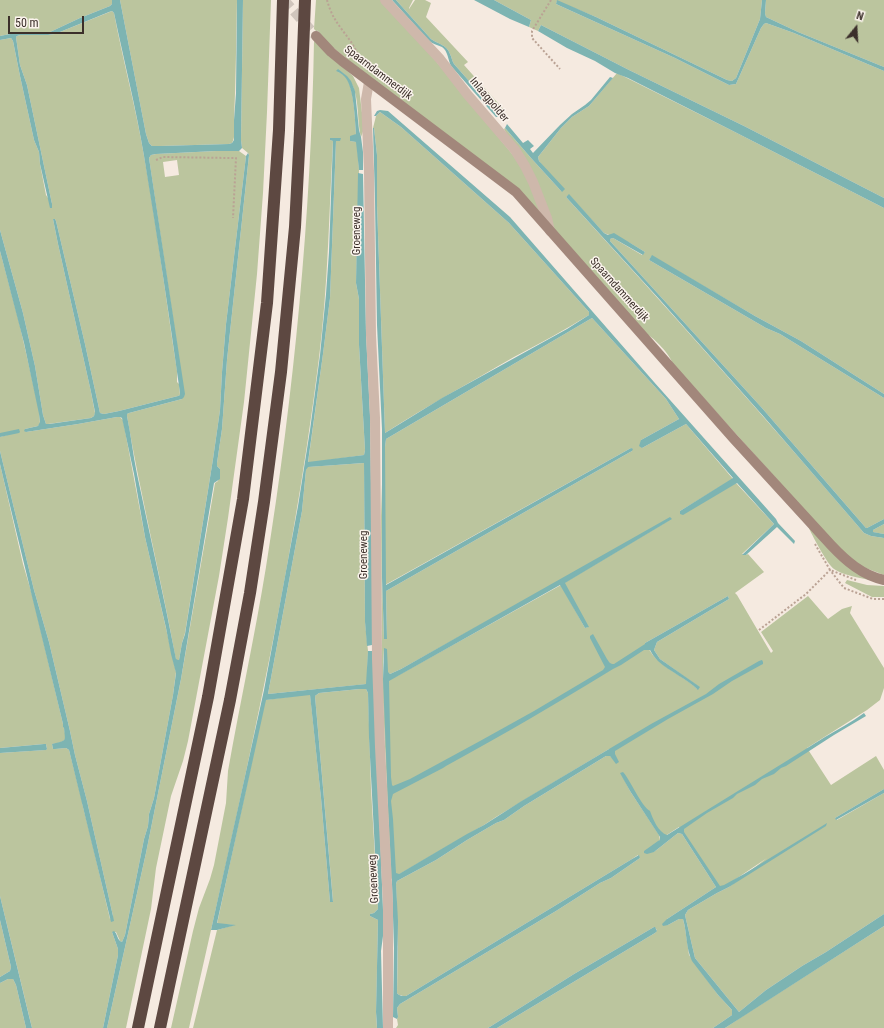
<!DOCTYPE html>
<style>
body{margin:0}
#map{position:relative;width:884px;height:1028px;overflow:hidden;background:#f5eae0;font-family:"Roboto Condensed",sans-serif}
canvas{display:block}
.north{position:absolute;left:836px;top:8px;width:40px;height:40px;-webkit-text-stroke:3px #fbf4ed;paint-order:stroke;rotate:18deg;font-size:11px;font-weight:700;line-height:16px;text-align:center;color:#3b2f2a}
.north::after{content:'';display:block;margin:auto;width:14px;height:18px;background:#3b2f2a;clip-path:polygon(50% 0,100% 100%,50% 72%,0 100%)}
.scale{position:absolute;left:8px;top:16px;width:76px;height:18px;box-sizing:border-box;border:2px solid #3b2f2a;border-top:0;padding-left:5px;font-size:12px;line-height:14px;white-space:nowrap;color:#3b2f2a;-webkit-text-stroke:3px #fbf4ed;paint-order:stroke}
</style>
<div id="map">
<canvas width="884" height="1028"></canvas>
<div class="north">N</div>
<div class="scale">50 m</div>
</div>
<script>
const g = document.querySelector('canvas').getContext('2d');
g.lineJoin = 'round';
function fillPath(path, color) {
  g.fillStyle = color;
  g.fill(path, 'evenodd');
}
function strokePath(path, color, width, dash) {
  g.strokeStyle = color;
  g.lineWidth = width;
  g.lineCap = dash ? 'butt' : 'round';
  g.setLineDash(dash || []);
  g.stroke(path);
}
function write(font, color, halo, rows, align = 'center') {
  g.font = font + ' "Roboto Condensed",sans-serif';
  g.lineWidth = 3;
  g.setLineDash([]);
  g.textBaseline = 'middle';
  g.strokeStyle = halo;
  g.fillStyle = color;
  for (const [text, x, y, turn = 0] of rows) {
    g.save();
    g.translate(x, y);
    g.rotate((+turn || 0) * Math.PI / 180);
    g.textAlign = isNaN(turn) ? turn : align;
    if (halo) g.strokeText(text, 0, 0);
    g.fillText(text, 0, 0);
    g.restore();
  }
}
fillPath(new Path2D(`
 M0 0H112V4L110 6 80 18 50 32 38 33H15L0 36Z
 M120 0H237C236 40 236 79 234 119 234 126 236 136 232 143L229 144 160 146H152L149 143 146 134Z
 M243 0H271L267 112 263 193 257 274 244 402 228 518 219 576 188 741 183 761 171 796 156 868 151 909 126 1028H107L146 853 181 679 215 483 218 481 220 469 217 466V463L222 429 227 360 249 155 248 153 242 148 241 140Z
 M316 0H382L417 38 522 166 544 217 331 46 314 29Z
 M396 0H413L409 8V9L415 0H425L431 3 426 17 468 62 464 65 505 111 499 115 454 64C452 61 452 58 450 54 447 45 438 44 431 39Z
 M494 0H762L760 19 736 78 732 81 727 80 596 17 557 1 556 4 675 58 729 85 736 84 761 28 764 24 766 23 794 33 884 71V198L744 126 629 70 541 25 538 31 529 27 531 20Z
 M766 0H884V67L798 32 766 17 765 13Z
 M112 11 114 13C123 61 136 108 144 156 157 227 166 300 177 371V382L179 384 180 395 178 396 119 411 104 414 100 413 85 344 56 221 55 219H53L58 244 91 392 95 413 94 416 91 418 48 424H46L43 415 35 366 23 313 0 230V40L11 38 13 41 20 76 34 140 39 152 40 164 46 195 52 204 27 85 20 65 16 37 17 36 20 35H48L55 34Z
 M314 41 343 67 353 76 359 88 364 129 361 137C356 118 361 93 347 77 345 74 340 72 336 71 339 72 343 74 345 76 354 85 355 120 356 134L350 141 357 142 359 170 356 283 359 299V345L365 450 364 455 308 463 323 354 330 298 336 141H340L330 140 333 141C329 213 328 286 319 358 291 584 239 806 189 1028H171L193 931 199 908 210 879 214 865 226 803 228 771C240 703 255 635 266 567 294 393 311 217 314 41Z
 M617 73 727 128 884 208V394L801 341 755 316 652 256 649 260 766 328 780 334 884 398V519L867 528H866L762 408 610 241V239L613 238 642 255 645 252 630 243 604 233 569 195 566 197C667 308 767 419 864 533L871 536 884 538V575L863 567 853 560 835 544 673 364C670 355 655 338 646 334L554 230 504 129 505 128 531 158 562 192 539 161 538 157 561 128 572 117 589 106Z
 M380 112 401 127 509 223 589 312V315C565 330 539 344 514 357 471 382 427 406 385 433L377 205V155L374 128H373L376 116Z
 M216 151H239L246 156 226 324 222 372 220 410 213 459 185 633 182 643 179 660H176C161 578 141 498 127 416V414L129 413 182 399 179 359 149 158 151 155 156 154ZM177 160 179 175 165 177 163 162Z
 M0 251 19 322 39 410 40 424 38 426 25 429 26 432 78 424 117 417H120L123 420 145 537 176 672 173 695 154 798 149 814 148 826 144 839 125 935 122 942 120 941 116 932H112L118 949V955L103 1028H32L0 896V753L45 750 47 749 46 744H44L0 748V464L23 564 33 598 63 724 66 738C63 743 58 743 52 744L53 749 66 748 69 750 82 801 83 807 90 834 110 919 113 916 87 801 75 755 70 731 49 642 34 590 0 451V437L7 435 3 433H0Z
 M592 318 666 399 679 419 641 440 642 448 686 424 733 479 680 511V514L736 483 774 524 742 554 746 555 748 554 764 572 735 593 737 595 771 653 773 651 761 632 808 596 828 619 842 609 852 606 850 613 884 668V688L880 700 867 710 807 748 831 785 876 756 884 770V789L835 818 837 820 884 793V914L826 952 802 966 766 990 739 1012 695 958 685 915 688 910 717 893 729 887 767 858 721 889 679 827 662 838 621 773 630 791 659 835 660 840 654 852 678 833 682 834 716 887 667 919 668 925 679 919H683L685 928 689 955 718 995 732 1010V1015L713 1028H497L655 933 657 930 654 927 574 974 488 1028H396L398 1025 397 1019 398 1017 397 1008 400 1004 556 911 600 883 611 878 640 858 638 855 632 859 406 996C403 996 399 996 397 993L398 947 396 884 397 881 436 860 467 840 496 823 504 820 524 806 606 756H610L613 758 609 749 496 817 484 825 391 879 382 680 381 516 382 484V578L384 639H387L386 591 632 451 631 448 385 585V447L386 439ZM671 519 564 583 588 627 585 628 561 585 397 676 383 679V662L384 649H387V672L390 674 401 669ZM728 596 729 599 657 642 654 650 660 659 699 687 697 689C686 678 671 672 659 661 653 657 649 649 645 643Z
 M364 463 365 622 368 651 367 684 268 694 302 511 306 470 307 467Z
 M884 524V534L872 532 873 530Z
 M808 526 870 580C860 578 842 575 834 569 827 564 812 535 808 526Z
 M847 580 867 585 884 586V597H872L845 583Z
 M360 689H366L368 693 371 789 378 909 374 913 370 914V916L378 920 376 1015 377 1028H193L217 930 234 925 217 924 265 700 310 694 321 798 330 902 333 901 315 696 319 693Z
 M0 920 11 967 10 971 0 977Z
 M884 926V1028H725L743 1016Z
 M8 979H13L16 985 26 1028H0V983Z`), '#bbc59e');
fillPath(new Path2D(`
 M112 0H120L146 134 149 143 152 146H160L229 144 232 143 234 140V120L236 93 237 0H243L241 140 242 148 239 151H216L156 154 151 155 149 158 185 394 184 397 182 399 129 413 127 414V416C131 435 133 455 137 474 150 536 164 597 176 659L178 660H179L182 643 185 634 213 459 220 410 222 372 226 324 246 156 248 153 249 155 227 360 222 429 217 463V466L220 469V479L214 483 181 679 146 853 107 1028H103L118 955V949L112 932 114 931C117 933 117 938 120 941L122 942 125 935 144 839 148 826 149 814 154 798 173 695 176 673 171 654 166 628 145 537 134 474 122 418 120 417H117L78 424 26 432 24 431 25 429 38 426 40 422 39 414 24 343 0 251V230L23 313 35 366 43 415 46 424H49L91 418 94 416 95 412 91 392 58 244 53 219H55L56 221 85 344 100 413 104 414 119 411 178 396 180 395V393C169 314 157 235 144 156 136 108 124 61 114 13L112 11 109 12 55 34 48 35H20L17 36 16 37 20 65 27 85 52 204V208H50L40 164 39 152 34 140 20 76 13 41 11 38 0 40V36L15 33H38L50 32 80 18 110 6 112 4Z
 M392 0H396L431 39C438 44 447 45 450 54 452 58 452 61 454 64L499 115 498 117H496L451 66C448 60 448 51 442 47 438 45 433 44 429 41Z
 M474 0H494L531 20 529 27 510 19Z
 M557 0 596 17 727 80 732 81 736 78 760 19 762 0H766L765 13 766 17 798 32 884 67V71L794 33 766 23 764 24 761 28 736 84 729 85 675 58 556 4Z
 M541 25 629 70 744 126 884 198V208L727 128 628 78 615 73 595 61 567 48 538 31Z
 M338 69 347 76 351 81 355 91 359 130 361 137 363 152V170H359L356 142 350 141V136L356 134C355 120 354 85 344 76 342 74 339 72 336 71Z
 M610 77 613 78 589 106 572 117 561 128 538 157 539 161 565 189 562 192 531 158 505 128 507 124 523 143 528 140 534 146 530 149 533 153 560 125 572 114 585 105 591 100Z
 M380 110 388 111 510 217 654 382 776 519 778 523 795 541 794 544 777 527 746 555H742L774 524 737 483 683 515 680 514V511L733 478 686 424 642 448 639 446 641 440 679 419 666 399 592 318 386 439 385 447 386 585 631 448 633 449 632 451 386 591 387 639H384L382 578V429L377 325 375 201 373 128H374L377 155V205L385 433 442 398 567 329 589 315V312L509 223 401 127 380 112 376 116H374L377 111Z
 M330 138H341L340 141H336L330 298 323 354 308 462 364 455 365 450 359 345V299L356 283 358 173 363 174 366 333 370 415 373 618 372 645 367 646 365 622 364 463 308 467 306 470 302 511 268 694 366 684 368 651H373L383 910V936L381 951 383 1028H377L376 1012 378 920 370 916V914L374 913 378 909 369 738 368 693 366 689H360L319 693 315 696 333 902H330L321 798 310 695 266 700 217 923 236 925 217 930H211L264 690 298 506 310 430 320 355 326 294 329 252 333 141 330 140Z
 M569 194 604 233 608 235 614 233 645 252 643 255 613 238 610 239V241L762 408 866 528H867L884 519V524L873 530V532L884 534V538L871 536 864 533 764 417 660 300 566 197Z
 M652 255 755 316 801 341 884 394V398L780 334 766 328 649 260Z
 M19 429 20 432 19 433 0 437V433Z
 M0 451 34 590 49 642 70 731 75 755 87 801 113 916 114 921 111 922 69 750 66 748 55 749H53L52 744C68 740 65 742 64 728L63 727V724L3 477 0 464Z
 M670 517 672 519 565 583 589 627 585 628 560 585 389 681 391 777 392 785 393 786 410 779 480 741 534 711 603 670 605 667 590 638V636L593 634 607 659C609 662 610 664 614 664L645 644V643L728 596 729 599 657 642 654 650 660 659 700 687 698 690C686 678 670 672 658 661 655 658 652 654 650 650H644L621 665 613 669C557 703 503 735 446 766L443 768 393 794 391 801 393 819 396 873 399 874 467 834 484 825 520 802 651 724 706 694 719 684 759 661 762 660 763 662V664L761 665 732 681 713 694 668 719 615 751V754L619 762 616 764 610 756H606L524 806 504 820 496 823 467 840 436 860 397 881 396 884 398 921 397 993C399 996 403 996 406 996L632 859 639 855 640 858 611 878 600 883 556 911 400 1004 397 1008 398 1017 397 1019 393 1017 394 948 392 884 388 805 383 679 384 648 387 649 388 672 390 674 401 669Z
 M864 713 866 716 834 735 786 766 781 768 774 774 762 779 755 785 737 794 733 798 707 813 684 829V832L720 886 724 885 744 874 827 823 826 826 729 887 717 893 688 910 685 915 695 958 739 1012 766 990 802 966 826 952 884 914V926L725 1028H713L732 1015V1010L718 995 692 961C686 949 687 933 683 919H679L668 925 663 926 662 924 667 919 716 887 682 834 678 833 654 852 647 854 644 853V851L658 841 660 840V837L630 791 620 773 623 772C631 781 641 806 650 811 653 819 658 832 667 835 719 802 773 770 825 737 838 729 852 722 864 713Z
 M44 744H46L47 749 46 750 0 753V748Z
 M884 789V793L836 820 835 818Z
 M0 896 29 1016 32 1028H26L16 985 13 979H8L0 983V977L10 971 11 967 0 920Z
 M654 927H655L657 931 655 933 497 1028H488L574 974Z`), '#7db4b2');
strokePath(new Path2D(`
 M284 0 316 36`), '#d0c5bc', 10, [10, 5]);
strokePath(new Path2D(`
 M327 0C329 7 332 15 336 21 344 34 358 47 360 63
 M551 0 532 31V38L560 69
 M156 160 163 157 229 158H236L233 218
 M815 544 830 570 856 580
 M759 630 806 594 830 570 844 588 873 599H884`), '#baa294', 2, [2, 2]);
strokePath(new Path2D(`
 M385 0 440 59 467 94 515 150 525 166 533 182 547 218 550 231
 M369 82 366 99 369 171 371 335 375 418 377 659 380 747 388 904V1028`), '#ceb8ab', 10);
strokePath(new Path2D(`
 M316 36 331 52 342 61 516 192 733 438 831 545C846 561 862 575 884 580`), '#a2877b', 10);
strokePath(new Path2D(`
 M138 1028 208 697 243 499 267 303 279 130 283 0
 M160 1028 230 700 250 593 264 502 281 372 295 227 300 131 305 0`), '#5d4841', 12);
write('11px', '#3b2f2a', '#fbf4ed', [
 ["Spaarndammerdijk",378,73,37],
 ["Inlaagpolder",489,100,50],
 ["Groeneweg",357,231,-90],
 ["Spaarndammerdijk",619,290,48],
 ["Groeneweg",364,555,-90],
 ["Groeneweg",374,879,-93]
]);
</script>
